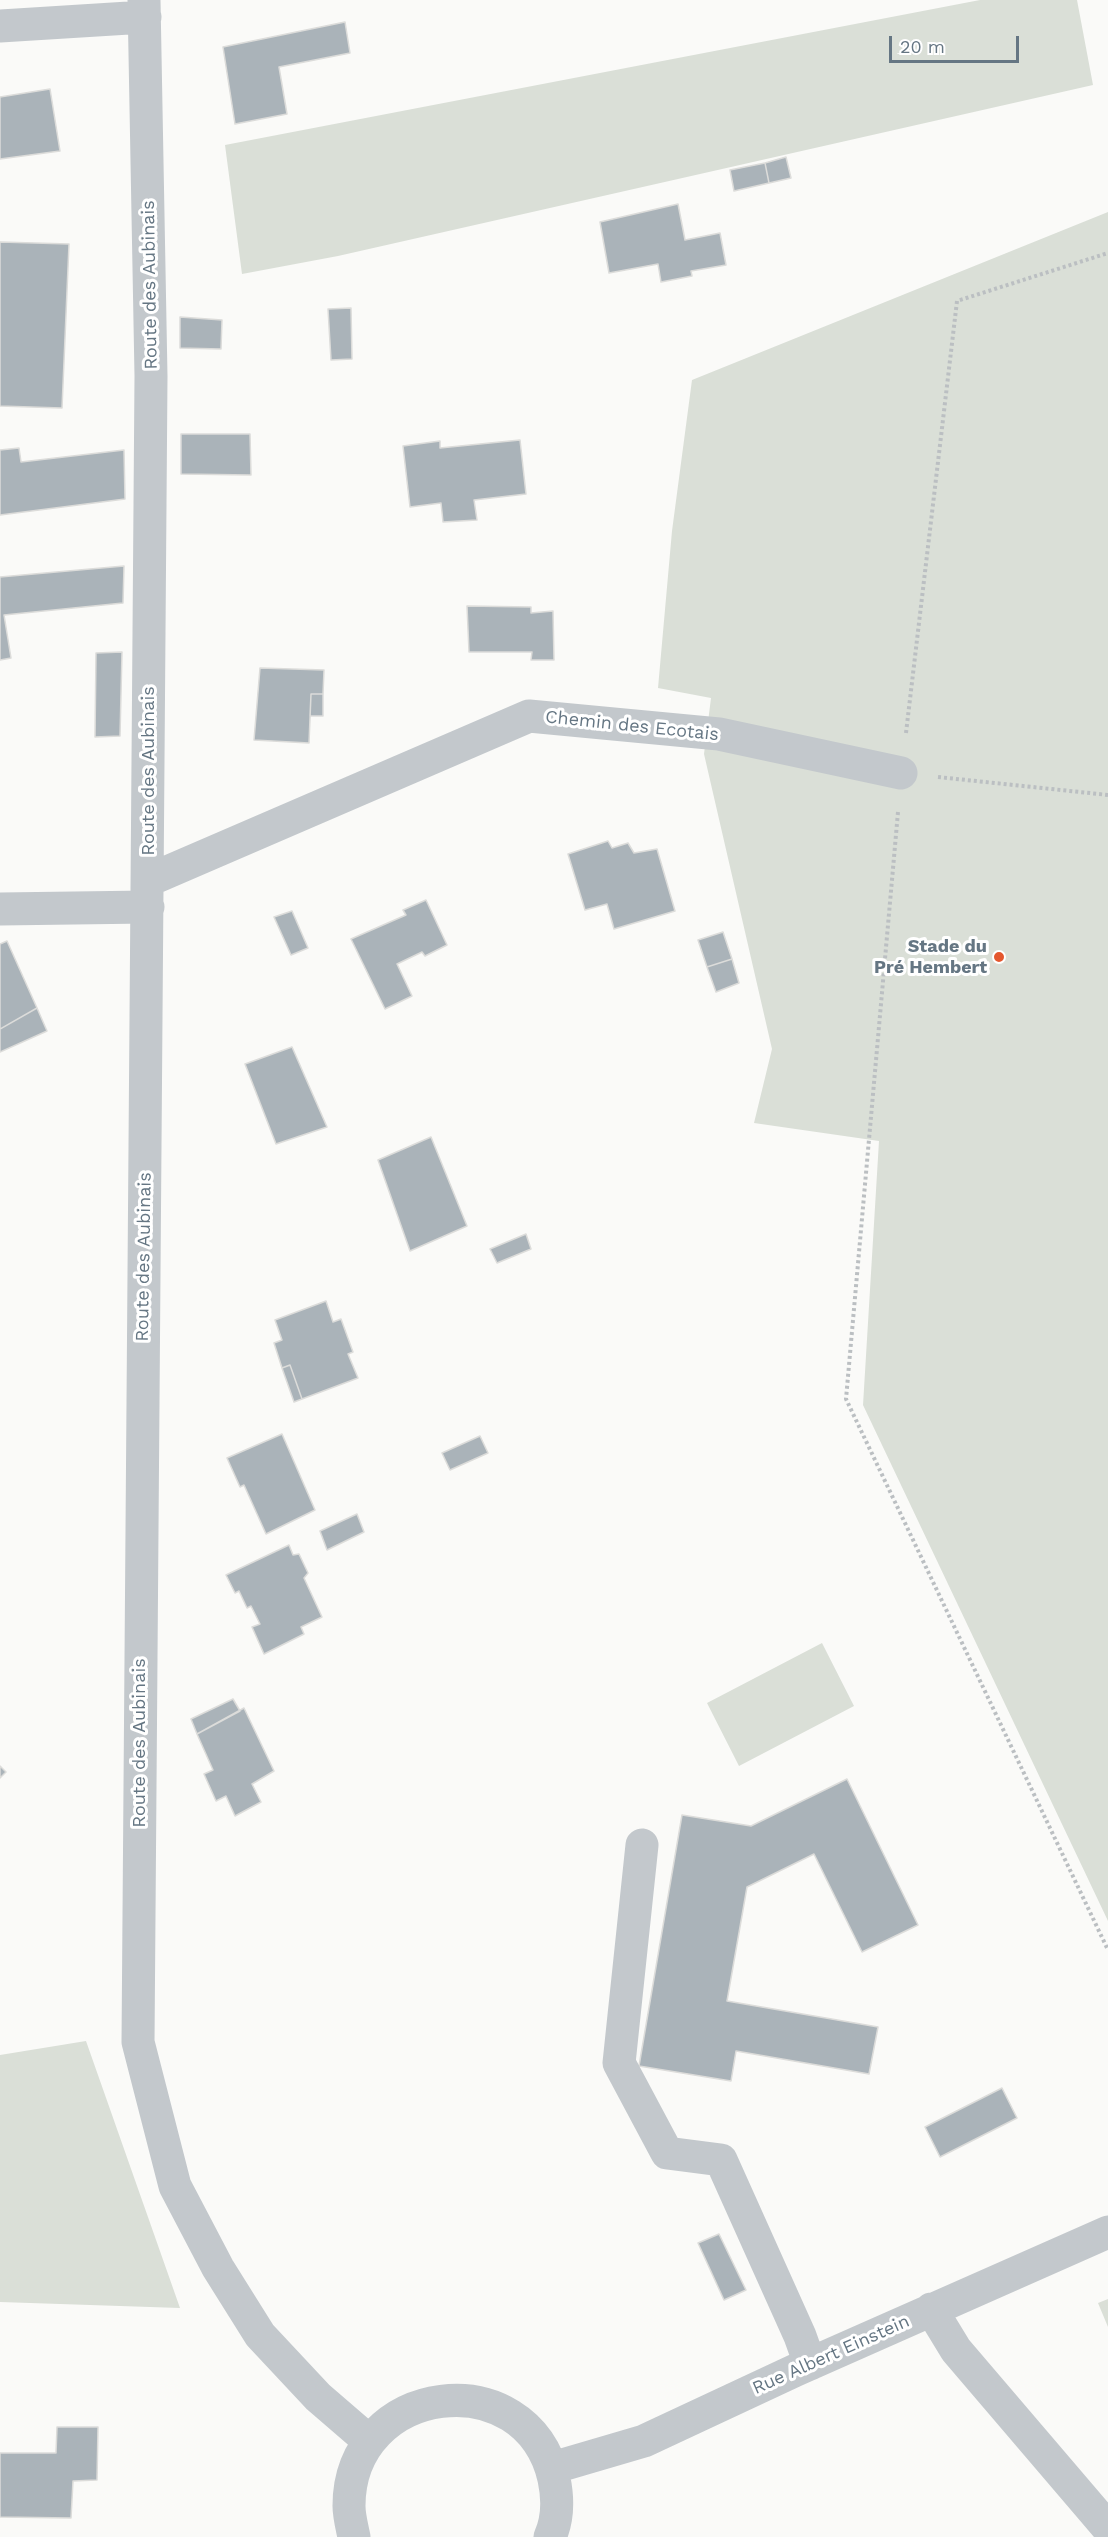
<!DOCTYPE html>
<meta charset="utf-8">
<style>
body{margin:0}
#map{position:relative;width:1108px;height:2537px;overflow:hidden;background:#fafaf8;font-family:"Work Sans",sans-serif}
canvas{display:block}
.scale{position:absolute;left:889px;top:36px;width:130px;height:27px;box-sizing:border-box;border:3px solid #657683;border-top:0;padding-left:8px;font-size:18px;line-height:21px;white-space:nowrap;color:#657683;-webkit-text-stroke:4px #fff;paint-order:stroke}
</style>
<div id="map">
<canvas width="1108" height="2537"></canvas>
<div class="scale">20 m</div>
</div>
<script>
const g = document.querySelector('canvas').getContext('2d');
g.lineJoin = 'round';
function fillPath(path, color) {
  g.fillStyle = color;
  g.fill(path, 'evenodd');
}
function strokePath(path, color, width, dash) {
  g.strokeStyle = color;
  g.lineWidth = width;
  g.lineCap = dash ? 'butt' : 'round';
  g.setLineDash(dash || []);
  g.stroke(path);
}
function write(font, color, halo, rows, align = 'center') {
  g.font = font + ' "Work Sans",sans-serif';
  g.lineWidth = 6;
  g.setLineDash([]);
  g.textBaseline = 'middle';
  g.strokeStyle = halo;
  g.fillStyle = color;
  for (const [text, x, y, turn = 0] of rows) {
    g.save();
    g.translate(x, y);
    g.rotate((+turn || 0) * Math.PI / 180);
    g.textAlign = isNaN(turn) ? turn : align;
    if (halo) g.strokeText(text, 0, 0);
    g.fillText(text, 0, 0);
    g.restore();
  }
}
fillPath(new Path2D(`
 M980 0H1077L1093 85 338 256 242 274 225 145Z
 M1108 212V1921L863 1405 879 1141 754 1123 772 1049 704 754 711 698 658 688 672 531 692 380Z
 M822 1643 854 1706 739 1766 707 1703Z
 M86 2041 180 2308 0 2302V2055Z
 M1108 2299V2327L1098 2303Z`), '#dadfd7');
const building = new Path2D(`
 M345 22 350 53 279 67 287 114 235 124 223 47Z
 M50 89 60 151 0 159V97Z
 M786 157 791 178 769 183 765 163Z
 M765 163 769 183 734 191 730 170Z
 M678 204 685 240 720 233 726 265 691 271 692 276 661 282 658 264 609 273 600 222Z
 M0 242 69 244 62 408 0 406Z
 M351 308 352 359 331 360 328 309Z
 M180 317 222 320 221 349 180 348Z
 M181 434H250L251 475 181 474Z
 M520 440 526 494 474 500 477 520 443 522 441 503 410 507 403 446 440 441V448Z
 M19 448 21 462 124 450 125 499 0 515V450Z
 M124 566 123 603 4 615 11 658 0 660V577Z
 M467 606 531 607V613L553 611 554 660H531L532 652H469Z
 M122 652 120 736 95 737 96 653Z
 M260 668 324 670 323 694H311L309 743 254 740Z
 M311 694H323V716H310Z
 M608 841 612 848 628 843 634 853 657 849 675 911 614 929 607 904 585 910 568 854Z
 M426 900 447 945 425 956 422 952 397 964 412 996 385 1009 351 939 406 915 403 910Z
 M292 911 308 948 291 955 274 917Z
 M723 932 732 959 707 967 698 940Z
 M7 941 37 1008 0 1029V944Z
 M732 959 739 983 716 992 707 967Z
 M37 1008 47 1031 0 1052V1029Z
 M292 1047 327 1127 276 1144 245 1064Z
 M431 1137 467 1226 410 1251 378 1160Z
 M526 1234 531 1249 497 1263 490 1249Z
 M326 1301 333 1322 341 1319 353 1352 348 1354 358 1378 302 1399 290 1365 282 1368 274 1343 282 1340 275 1320Z
 M290 1365 302 1399 294 1402 282 1368Z
 M282 1434 315 1510 266 1534 244 1485 240 1487 227 1458Z
 M480 1436 488 1453 450 1470 442 1453Z
 M357 1514 364 1532 327 1550 320 1531Z
 M289 1545 293 1555 299 1554 308 1573 304 1578 322 1617 301 1627 304 1634 264 1654 252 1627 260 1624 251 1606 247 1608 239 1591 235 1593 226 1575Z
 M233 1699 240 1711 197 1734 191 1719Z
 M244 1708 274 1771 252 1784 261 1802 235 1816 226 1796 216 1801 204 1774 213 1770 197 1734Z
 M0 1766 6 1772 0 1778Z
 M847 1779 918 1925 862 1952 814 1854 747 1887 727 2001 878 2027 869 2074 736 2051 731 2081 639 2066 682 1815 751 1826Z
 M1002 2088 1017 2118 940 2157 925 2127Z
 M719 2234 746 2290 724 2300 698 2243Z
 M57 2427H98L97 2480 73 2481 71 2518 0 2517V2453H56Z`);
fillPath(building, '#aab3b9');
strokePath(building, '#dcdcda', 1.5);
strokePath(new Path2D(`
 M906 733 957 301 1108 253
 M938 777 1108 795
 M898 812 846 1399 1108 1950`), '#bbbfc2', 4, [3, 3]);
strokePath(new Path2D(`
 M144 0 151 376 138 2042 175 2186 218 2268 260 2335 318 2397 369 2441
 M0 26 145 17
 M149 880 529 716 719 734 901 773
 M0 909 148 907
 M642 1845 619 2063 667 2153 721 2160 800 2336 810 2364
 M931 2309 956 2350 1108 2528
 M552 2468 644 2441 796 2370 1108 2232
 M354 2537C352 2527 349 2516 349 2506 349 2382 527 2360 554 2479 558 2498 558 2519 550 2537`), '#c3c8cc', 33);
for (const [x, y, r, color] of [
 [999,957,6,"#e4572e"]
]) {
  const dot = new Path2D();
  dot.arc(x, y, r, 0, 2 * Math.PI);
  g.fillStyle = color;
  g.fill(dot);
  strokePath(dot, '#fff', 2);
}
write('18px', '#657683', '#fff', [
 ["Route des Aubinais",150,285,-91],
 ["Chemin des Ecotais",632,726,6],
 ["Route des Aubinais",149,771,-90],
 ["Route des Aubinais",144,1257,-89],
 ["Route des Aubinais",140,1743,-90],
 ["Rue Albert Einstein",831,2355,-24]
]);
write('bold 18px', '#657683', '#fff', [
 ["Stade du",987,947],
 ["Pré Hembert",987,968]
], 'right');
</script>
